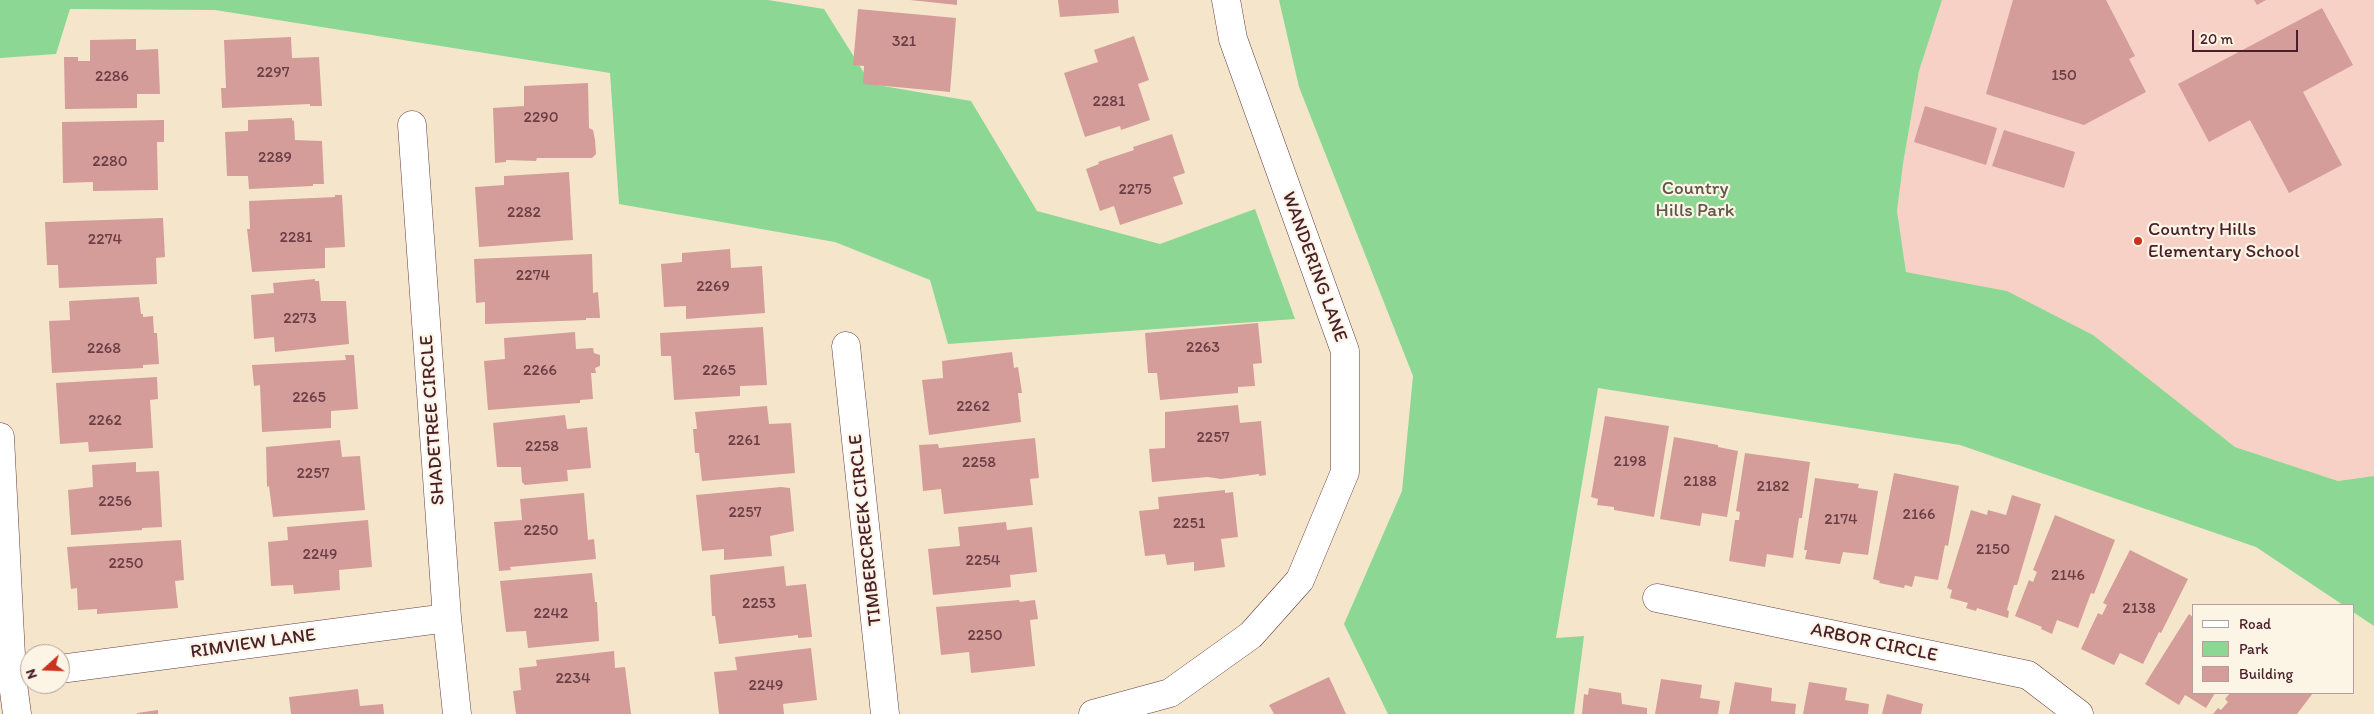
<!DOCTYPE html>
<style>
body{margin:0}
#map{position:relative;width:2374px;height:714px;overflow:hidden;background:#f5e6cb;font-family:Itim,sans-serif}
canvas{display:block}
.legend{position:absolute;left:2192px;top:604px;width:162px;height:90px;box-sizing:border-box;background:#fcf5e5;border:1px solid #b59f9b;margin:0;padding:6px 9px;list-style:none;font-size:15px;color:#4a1f2b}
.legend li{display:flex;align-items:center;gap:10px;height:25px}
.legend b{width:25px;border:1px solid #b59f9b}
.north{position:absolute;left:20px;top:644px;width:50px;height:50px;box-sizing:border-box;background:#fcf5e5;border:1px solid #b59f9b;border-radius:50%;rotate:250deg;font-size:14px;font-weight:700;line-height:20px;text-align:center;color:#4a1f2b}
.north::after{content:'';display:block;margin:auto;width:18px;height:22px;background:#c8321e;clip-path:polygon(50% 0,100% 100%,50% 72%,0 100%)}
.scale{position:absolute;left:2192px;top:30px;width:106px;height:22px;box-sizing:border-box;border:2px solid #4a1f2b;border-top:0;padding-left:6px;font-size:15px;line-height:18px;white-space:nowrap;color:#4a1f2b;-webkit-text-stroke:4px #fcf5e5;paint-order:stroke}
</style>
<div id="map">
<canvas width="2374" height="714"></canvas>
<ul class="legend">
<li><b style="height:6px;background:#fff"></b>Road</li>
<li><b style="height:14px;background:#8cd793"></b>Park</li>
<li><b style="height:14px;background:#d49d99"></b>Building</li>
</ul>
<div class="north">N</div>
<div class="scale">20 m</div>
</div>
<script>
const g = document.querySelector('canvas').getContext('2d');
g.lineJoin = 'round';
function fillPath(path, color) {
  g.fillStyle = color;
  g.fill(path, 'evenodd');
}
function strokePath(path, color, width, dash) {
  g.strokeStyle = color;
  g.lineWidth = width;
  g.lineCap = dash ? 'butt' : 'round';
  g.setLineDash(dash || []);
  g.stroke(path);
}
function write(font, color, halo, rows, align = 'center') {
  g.font = font + ' Itim,sans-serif';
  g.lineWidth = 4.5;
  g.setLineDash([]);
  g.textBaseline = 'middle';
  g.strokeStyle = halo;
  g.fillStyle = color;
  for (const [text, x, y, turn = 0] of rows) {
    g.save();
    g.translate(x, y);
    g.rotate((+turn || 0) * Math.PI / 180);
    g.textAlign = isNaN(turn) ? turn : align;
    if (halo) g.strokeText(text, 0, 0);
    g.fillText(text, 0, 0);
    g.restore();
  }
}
fillPath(new Path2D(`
 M1942 0H2374V476L2338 481 2235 447 2093 335 2007 291 1906 272 1897 211 1903 164 1919 71Z`), '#f7d1c6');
fillPath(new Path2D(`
 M0 0H768L824 9 871 84 971 101 1037 211 1160 244 1255 209 1295 319 948 344 930 280 835 242 619 204 610 73 215 10 70 9 56 54 0 58Z
 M1279 0H1942L1919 71 1903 164 1897 211 1906 272 2007 291 2093 335 2235 447 2338 481 2374 476V626L2353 612V605H2343L2256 547 1960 445 1598 388 1556 638 1584 636 1574 714H1388L1344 624 1402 491 1413 376 1299 87Z`), '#8cd793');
fillPath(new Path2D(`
 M910 0H957V5Z
 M1058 0H1118L1119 13 1060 17Z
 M2013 0H2106L2135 56 2129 59 2146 92 2084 125 1986 94Z
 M2254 0H2266L2257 5Z
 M2322 8 2353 65 2303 92 2342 165 2289 193 2250 120 2209 142 2178 84Z
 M858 9 956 18 950 92 863 84 864 66 853 65Z
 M1134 36 1149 80 1138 84 1150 120 1121 130 1120 126 1085 137 1064 73 1098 62 1094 50Z
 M291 37 292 58 319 57 322 106H310V104L222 108 221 88H226L224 40Z
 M136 39V50L158 49 160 94H137V108L65 109 64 57H78V61H90V40Z
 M588 83 589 128 593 130 595 140 596 154 592 158H537L536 161 506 160V162L495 163 493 108 524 106V86Z
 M1925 106 1997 128 1986 165 1914 142Z
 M292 118V120L294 121 295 140 322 141 324 184H313V186L249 189 248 176H227L225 132 248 131V120Z
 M164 120V142H157L158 190 93 191V182L63 183 62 122Z
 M2004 130 2075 152 2064 188 1992 166Z
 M1172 134 1185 173 1173 177 1183 204 1120 225 1114 206 1100 211 1086 169 1099 164 1098 162 1134 150 1133 147Z
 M569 172 573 240 479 247 475 187 504 185V176Z
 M335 195H342L345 247 325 248V268L252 272 247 229H250L249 201 335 197Z
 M163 218 165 257 156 258 157 284 59 288 58 265H47L45 222Z
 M730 249 731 268 762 266 765 313 686 319V306L664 307 661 264 682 262V253Z
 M592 254 593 293 598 292 600 318H586V320L485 324V302L476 303 474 259Z
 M315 279V281H319L321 301H346L349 344 275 352 274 337 254 339 251 295 274 293 273 283Z
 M139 297 141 314H143V317L153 316 154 333H157L159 364 143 365V368L52 373 49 321 70 320 69 301Z
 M1258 323 1262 363 1253 364 1255 386 1238 387V393L1160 400 1157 373H1148L1145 333Z
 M763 327 767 385 740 386V396L674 400 671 356H661L660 333Z
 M575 332 576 349 593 348 594 353 600 355V366L595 368 596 373H591L593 399 580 400V403L488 410 484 361 505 359 504 338Z
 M1012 352 1014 368 1018 367 1022 393H1018L1021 422 929 435 922 380 943 378 942 361Z
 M345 355H354L358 409 331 411V428L262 432 260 385 254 386 252 365 346 360Z
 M157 377 158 399 150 400 153 448 89 452 88 442 60 444 56 383Z
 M1238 405 1240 423 1261 421 1266 475 1259 476V474L1221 479 1208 477 1152 482 1149 449 1165 448V412Z
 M767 406 769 424 791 423 795 473 702 481 699 453H695L693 429H697L695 412Z
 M565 415 567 429 587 427 591 468 567 470 568 481 525 485 522 482 521 467H497L493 423Z
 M1605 416 1669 426 1654 517 1614 510V507L1597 505 1598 499 1591 497Z
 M1674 437 1718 445V447L1738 451 1727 517 1702 513 1700 526 1660 519Z
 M1035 438 1039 478 1030 479 1033 505 944 514 941 489 923 491 919 445 938 444 939 448Z
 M340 440 342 457 360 456 365 510 273 517 269 486 267 487 266 447Z
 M1745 453 1810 462 1802 518H1799L1793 558 1767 554 1765 567 1729 561 1735 520H1739L1740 512 1736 511Z
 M136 462V472L159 471 162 527 142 528V530L71 535 68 490 93 487 92 465Z
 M1894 473 1959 486 1948 546 1945 545 1938 580 1915 576 1912 587 1905 585 1904 588 1879 583 1880 581 1873 579Z
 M1815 478 1859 484 1858 488 1878 491 1868 555 1843 552 1840 564 1805 559 1807 550H1804Z
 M781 487 790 488 794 531 770 536 772 556 724 560V549L702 551 696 495Z
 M1225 490V493L1233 492 1238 537 1221 539 1225 567 1194 571V562L1167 565 1165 554 1145 556 1139 511 1159 509 1158 497Z
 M584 493 588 540 594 539 596 559 510 567 511 570 499 571 494 522 522 520 520 499Z
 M2012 495 2041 504 2017 585H2014L2007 610 2009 611 2008 618 1977 608 1976 611 1966 608 1968 603 1950 598 1952 590 1947 588 1971 510 1987 515 1988 510 2006 515Z
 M2055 515 2115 540 2094 594 2091 593 2078 628 2057 620 2052 634 2041 629 2042 627 2015 616 2029 580 2033 582 2037 572 2033 570Z
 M368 520 372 567 339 570 340 590 294 594 293 585 271 586 268 542 288 540 287 527Z
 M1006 522 1007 530 1032 527 1037 572 1010 575 1011 587 933 595 928 549 960 546 958 527Z
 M181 540 184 580 175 581 178 608 97 614V609L78 610 77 588 71 589 67 547Z
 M2130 550 2188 579 2161 633 2159 632 2143 664 2120 653 2114 665 2081 649 2098 613 2102 615 2107 605 2103 603Z
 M784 566 786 586 806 584 812 637 798 638V635L719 644 715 616H712L710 575Z
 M592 573 595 602H597L599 641 528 648 526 631 506 632 500 581Z
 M1019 600 1020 602 1035 600 1038 619 1030 620 1035 666 971 673 969 652 941 655 936 607Z
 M2189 614 2193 617V693H2215L2206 708 2185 695 2179 705 2145 684Z
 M811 648 817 700 783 704 784 714H719L714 672 737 670 735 657Z
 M614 651 615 668 625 667 631 714H516L513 691 521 690 519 668 537 666 536 660Z
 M1329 677 1346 714H1274L1269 705Z
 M1661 679 1702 685 1700 698 1720 701 1718 714H1655Z
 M1735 682 1772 688 1771 701 1796 704 1795 714H1729Z
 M1809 682 1847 688 1845 700 1869 704 1868 714H1803Z
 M1589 688 1621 693 1622 704 1647 708V714H1582L1584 694 1588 695Z
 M358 689 360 706 383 704 384 714H291L289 697Z
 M2230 693H2313L2297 714H2213L2218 708 2221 710 2228 702 2225 699Z
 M1887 694 1923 704 1921 714H1882Z
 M158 710V714H137V713Z`), '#d49d99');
const minor = new Path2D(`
 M412 125 447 618 457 714
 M846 346 885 714
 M0 437 12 676 17 714
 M1657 598 2028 675 2079 714
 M60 669 447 618
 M1093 714 1170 693 1251 635 1300 580 1345 472V351L1233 39 1226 0`);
strokePath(minor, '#643d43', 29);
strokePath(minor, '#fff', 28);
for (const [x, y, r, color] of [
 [2138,241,5,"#c8321e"]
]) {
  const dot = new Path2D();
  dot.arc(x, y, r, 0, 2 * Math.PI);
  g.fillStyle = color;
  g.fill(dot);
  strokePath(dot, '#fcf5e5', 2);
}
write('16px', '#6c3e46', null, [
 ["321",904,42],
 ["2297",273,73],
 ["150",2064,76],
 ["2286",112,77],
 ["2281",1109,102],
 ["2290",541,118],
 ["2289",275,158],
 ["2280",110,162],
 ["2275",1135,190],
 ["2282",524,213],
 ["2281",296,238],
 ["2274",105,240],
 ["2274",533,276],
 ["2269",713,287],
 ["2273",300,319],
 ["2263",1203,348],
 ["2268",104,349],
 ["2266",540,371],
 ["2265",719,371],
 ["2265",309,398],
 ["2262",973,407],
 ["2262",105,421],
 ["2257",1213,438],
 ["2261",744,441],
 ["2258",542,447],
 ["2198",1630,462],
 ["2258",979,463],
 ["2257",313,474],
 ["2188",1700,482],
 ["2182",1773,487],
 ["2256",115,502],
 ["2257",745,513],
 ["2166",1919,515],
 ["2174",1841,520],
 ["2251",1189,524],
 ["2250",541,531],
 ["2150",1993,550],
 ["2249",320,555],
 ["2254",983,561],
 ["2250",126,564],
 ["2146",2068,576],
 ["2253",759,604],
 ["2138",2139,609],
 ["2242",551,614],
 ["2250",985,636],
 ["2234",573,679],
 ["2249",766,686]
]);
write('19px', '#5e564a', '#fcf5e5', [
 ["Country",1695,189],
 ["Hills Park",1695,211]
]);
write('19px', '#4a1f2b', '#fcf5e5', [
 ["Country Hills",2148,230],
 ["Elementary School",2148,252]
], 'left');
write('19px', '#4a1f2b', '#fcf5e5', [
 ["WANDERING LANE",1314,267,70],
 ["SHADETREE CIRCLE",433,420,-94],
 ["TIMBERCREEK CIRCLE",866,530,-96],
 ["ARBOR CIRCLE",1874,643,12],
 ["RIMVIEW LANE",253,644,-8]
]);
</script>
